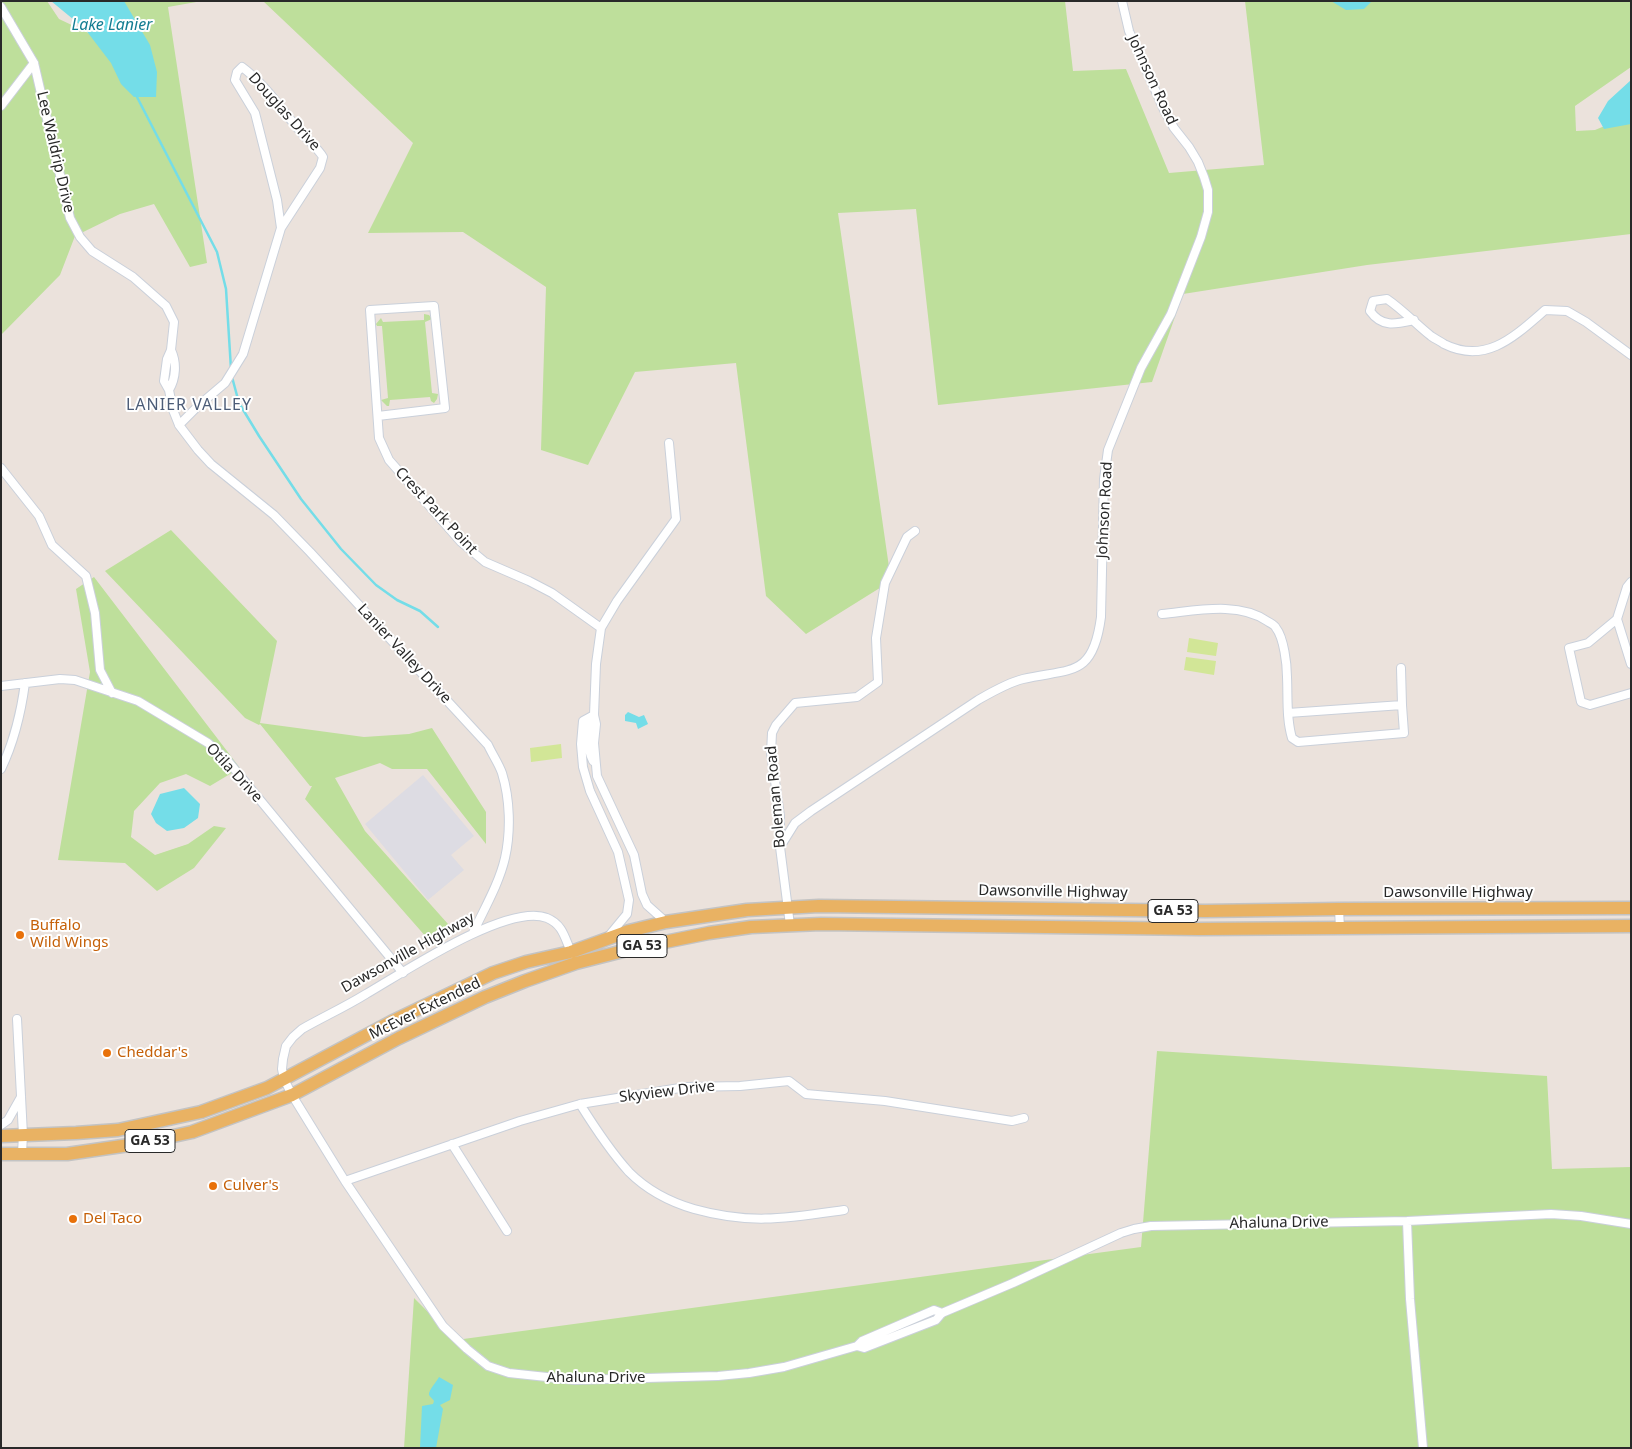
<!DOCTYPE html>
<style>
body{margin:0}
#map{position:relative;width:1632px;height:1449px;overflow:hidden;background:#ebe2dc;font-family:"Noto Sans",sans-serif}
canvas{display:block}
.frame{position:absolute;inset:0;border:2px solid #292929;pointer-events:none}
</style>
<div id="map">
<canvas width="1632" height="1449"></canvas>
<div class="frame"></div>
</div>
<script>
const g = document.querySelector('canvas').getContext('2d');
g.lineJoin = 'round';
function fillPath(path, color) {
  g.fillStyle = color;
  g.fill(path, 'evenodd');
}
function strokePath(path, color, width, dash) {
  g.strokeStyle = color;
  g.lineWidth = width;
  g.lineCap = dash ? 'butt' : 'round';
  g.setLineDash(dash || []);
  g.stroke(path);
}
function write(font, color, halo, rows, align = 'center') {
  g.font = font + ' "Noto Sans",sans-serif';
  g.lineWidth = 4;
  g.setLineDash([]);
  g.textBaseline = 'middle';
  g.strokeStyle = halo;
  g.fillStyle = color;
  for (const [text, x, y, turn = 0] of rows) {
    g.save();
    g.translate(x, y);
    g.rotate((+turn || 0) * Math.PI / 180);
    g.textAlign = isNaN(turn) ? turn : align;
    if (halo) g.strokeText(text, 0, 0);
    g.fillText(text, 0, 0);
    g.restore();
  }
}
fillPath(new Path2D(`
 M423 775 474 836 451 855 464 870 428 900 365 824Z`), '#dddce3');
fillPath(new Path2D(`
 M1 1H47L59 19 97 37 106 1H202L168 7 207 263 190 267 154 204 120 214 75 236 60 275 1 335Z
 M263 1H1065L1073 71 1126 69 1169 173 1264 165 1245 1H1631V67L1575 106 1576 131 1595 130 1631 115V234L1367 265 1183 294 1152 382 938 405 916 209 838 213 891 581 806 634 766 596 736 363 635 372 588 465 541 450 546 287 463 232 368 233 413 143Z
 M424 314 429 315 432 319 425 322 432 393 438 394 437 399 434 403 431 401 430 397 390 400 389 406H387L381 400 388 398 382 326H377L376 324 381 318 383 322 424 320Z
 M171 530 277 641 260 723 364 737 409 734 432 728 486 812V844L427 769H392L380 763 335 778 365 831 448 924 434 946 305 799 312 786H310L260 724 259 725 245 718 105 571Z
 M94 577 240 768 210 786 186 774 160 783 134 811 131 837 155 855 188 844 214 826 226 828 194 868 157 891 125 863 58 860 90 672 76 589Z
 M1157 1051 1547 1076 1552 1169 1631 1167V1448H404L414 1298 456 1340 1141 1247Z`), '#bedf9b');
fillPath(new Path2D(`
 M1189 638 1218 643 1216 656 1187 652Z
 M1186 657 1216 661 1214 675 1184 670Z
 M561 744 562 758 531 762 530 748Z`), '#d2e697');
fillPath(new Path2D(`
 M51 1H124L150 45 157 72 156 97H134L121 84 111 63 85 29Z
 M1331 1H1372L1364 9 1346 10Z
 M1631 80V124L1604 129 1598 118 1608 101Z
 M628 712 639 717 644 715 648 724 638 729 636 723 625 721V715Z
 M184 788 200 804 198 818 184 828 167 831 156 823 151 814 160 794Z
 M439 1377 453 1385 450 1400 440 1405 443 1409 436 1448H420L422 1406 433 1404 434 1401C433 1399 430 1397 429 1395 428 1391 437 1381 439 1377Z`), '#74dde8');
strokePath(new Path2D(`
 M137 97 217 252 226 289 231 369
 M232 377 239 403 259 436 301 499 341 549 376 585 397 600 420 611 438 627`), '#74dde8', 2.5);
const minor = new Path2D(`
 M1 7 34 63 70 218 80 237 92 251 133 277 166 306 174 322 171 350 167 359 164 381 169 390C176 378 177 363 171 350
 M1 106 34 63
 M1414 320C1396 324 1382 328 1370 311L1373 301 1387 299C1403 310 1416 324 1431 336 1435 339 1440 341 1444 344 1486 365 1515 336 1545 310L1567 311 1586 322 1631 355
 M169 390 173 410 179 425 198 450 211 464 274 515 310 552 488 745C492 754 499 764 502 773 510 799 511 831 505 858 499 884 484 909 473 933
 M378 416 445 408 434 306 370 310 379 438 389 460 461 542 485 562 529 581 552 593 601 628
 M179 425 198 406 225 383 243 354 281 228 320 168 323 157C317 147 307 140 300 131 281 109 265 84 242 67L237 72 235 80 255 113 277 200 281 228
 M1 468 39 516 52 545 86 576 95 613 100 670 112 693
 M1631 582 1627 587 1617 619 1588 643 1569 648 1581 702 1590 705 1631 693
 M1162 614C1195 611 1238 601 1267 621 1270 623 1275 625 1276 628 1284 638 1287 665 1287 677 1288 697 1286 718 1292 738L1298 742 1404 733 1402 705 1288 713
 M1617 619 1631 664
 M1401 668 1402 705
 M1 686 60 679 75 680 138 701 208 743 227 760 403 973
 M594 715 583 721 581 744 583 767 590 791 618 852 629 900 627 914 608 937
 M593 761C586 747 586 730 594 715
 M1 769C14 742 21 713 25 683
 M780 847 795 823 811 811 978 700C992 692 1007 683 1023 679 1071 668 1093 678 1101 617L1104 479 1108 450 1141 368 1171 314 1201 237 1208 212V190L1204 177 1198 162 1189 147 1174 128 1164 110 1129 31 1122 1
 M1339 909 1340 928
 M666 922 647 905 642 894 634 855 597 776 594 743 596 724 594 715 596 664 601 628 617 601 676 519 669 443
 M790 925 780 847V816L771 753 772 733 776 725 795 703 857 697 878 682 876 638 885 583 907 537 915 531
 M572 954C565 940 564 925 547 918 508 902 401 974 366 994 345 1007 323 1017 302 1029L293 1037 286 1046 283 1059 282 1069 284 1079 292 1095 345 1181 443 1326 467 1349 488 1366 509 1373 575 1380 718 1376 749 1373 784 1367 857 1346 862 1341 934 1310 942 1313
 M17 1019 23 1135 22 1153
 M580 1104C595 1128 610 1151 629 1172 647 1190 670 1202 694 1209 751 1225 788 1218 844 1210
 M1 1125 8 1120 21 1097
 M452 1144 507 1231
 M345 1181 520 1121 580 1104 686 1087 740 1086 789 1081 806 1094 885 1101 1012 1121 1024 1118
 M1407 1221 1410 1299 1423 1448
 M857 1346 864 1348 936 1320 942 1313 1013 1283 1121 1233 1134 1229 1151 1226 1407 1221 1551 1214 1581 1216 1631 1224`);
const primary = new Path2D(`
 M1 1136 76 1133 118 1130 201 1112 267 1088 391 1022 493 973 526 962 571 952 629 931 666 922 747 910 819 906 1205 911 1339 909 1631 908
 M1 1154H67L136 1144 192 1132 292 1095 399 1038 485 997 525 981 576 963 635 948 709 933 751 927 821 924 1199 929 1631 926`);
strokePath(minor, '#cad0da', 10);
strokePath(primary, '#c3c3c3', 15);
strokePath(minor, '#fff', 8);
strokePath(primary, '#e9b263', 12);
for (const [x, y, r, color] of [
 [20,935,5,"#e8710a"],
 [107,1053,5,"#e8710a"],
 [213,1186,5,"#e8710a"],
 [73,1219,5,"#e8710a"]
]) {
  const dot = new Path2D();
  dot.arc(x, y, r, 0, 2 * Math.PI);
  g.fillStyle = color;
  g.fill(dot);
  strokePath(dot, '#fff', 2);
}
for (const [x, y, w] of [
 [1173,911,50],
 [642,946,50],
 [150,1141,50]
]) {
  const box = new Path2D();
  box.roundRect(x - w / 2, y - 11.5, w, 23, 4);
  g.fillStyle = '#fff';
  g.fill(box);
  strokePath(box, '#292929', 1);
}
write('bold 14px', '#292929', null, [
 ["GA 53",1173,911],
 ["GA 53",642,946],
 ["GA 53",150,1141]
]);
write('15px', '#292929', '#fff', [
 ["Johnson Road",1152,80,65],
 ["Douglas Drive",284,112,48],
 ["Lee Waldrip Drive",55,152,77],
 ["Johnson Road",1105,510,-87],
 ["Crest Park Point",436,511,47],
 ["Lanier Valley Drive",404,654,47],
 ["Otila Drive",234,773,47],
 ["Boleman Road",776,797,-95],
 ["Dawsonville Highway",1053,892,1],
 ["Dawsonville Highway",1458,893],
 ["Dawsonville Highway",408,953,-29],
 ["McEver Extended",425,1009,-26],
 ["Skyview Drive",667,1092,-7],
 ["Ahaluna Drive",1279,1223,-1],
 ["Ahaluna Drive",596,1378]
]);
write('15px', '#c56008', '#fff', [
 ["Buffalo",30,926],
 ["Wild Wings",30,943],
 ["Cheddar's",117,1053],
 ["Culver's",223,1186],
 ["Del Taco",83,1219]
], 'left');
write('italic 16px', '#147d92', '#fff', [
 ["Lake Lanier",112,25]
]);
g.letterSpacing = '1px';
write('16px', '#4c5c77', '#fff', [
 ["LANIER VALLEY",189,405]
]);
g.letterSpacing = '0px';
</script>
